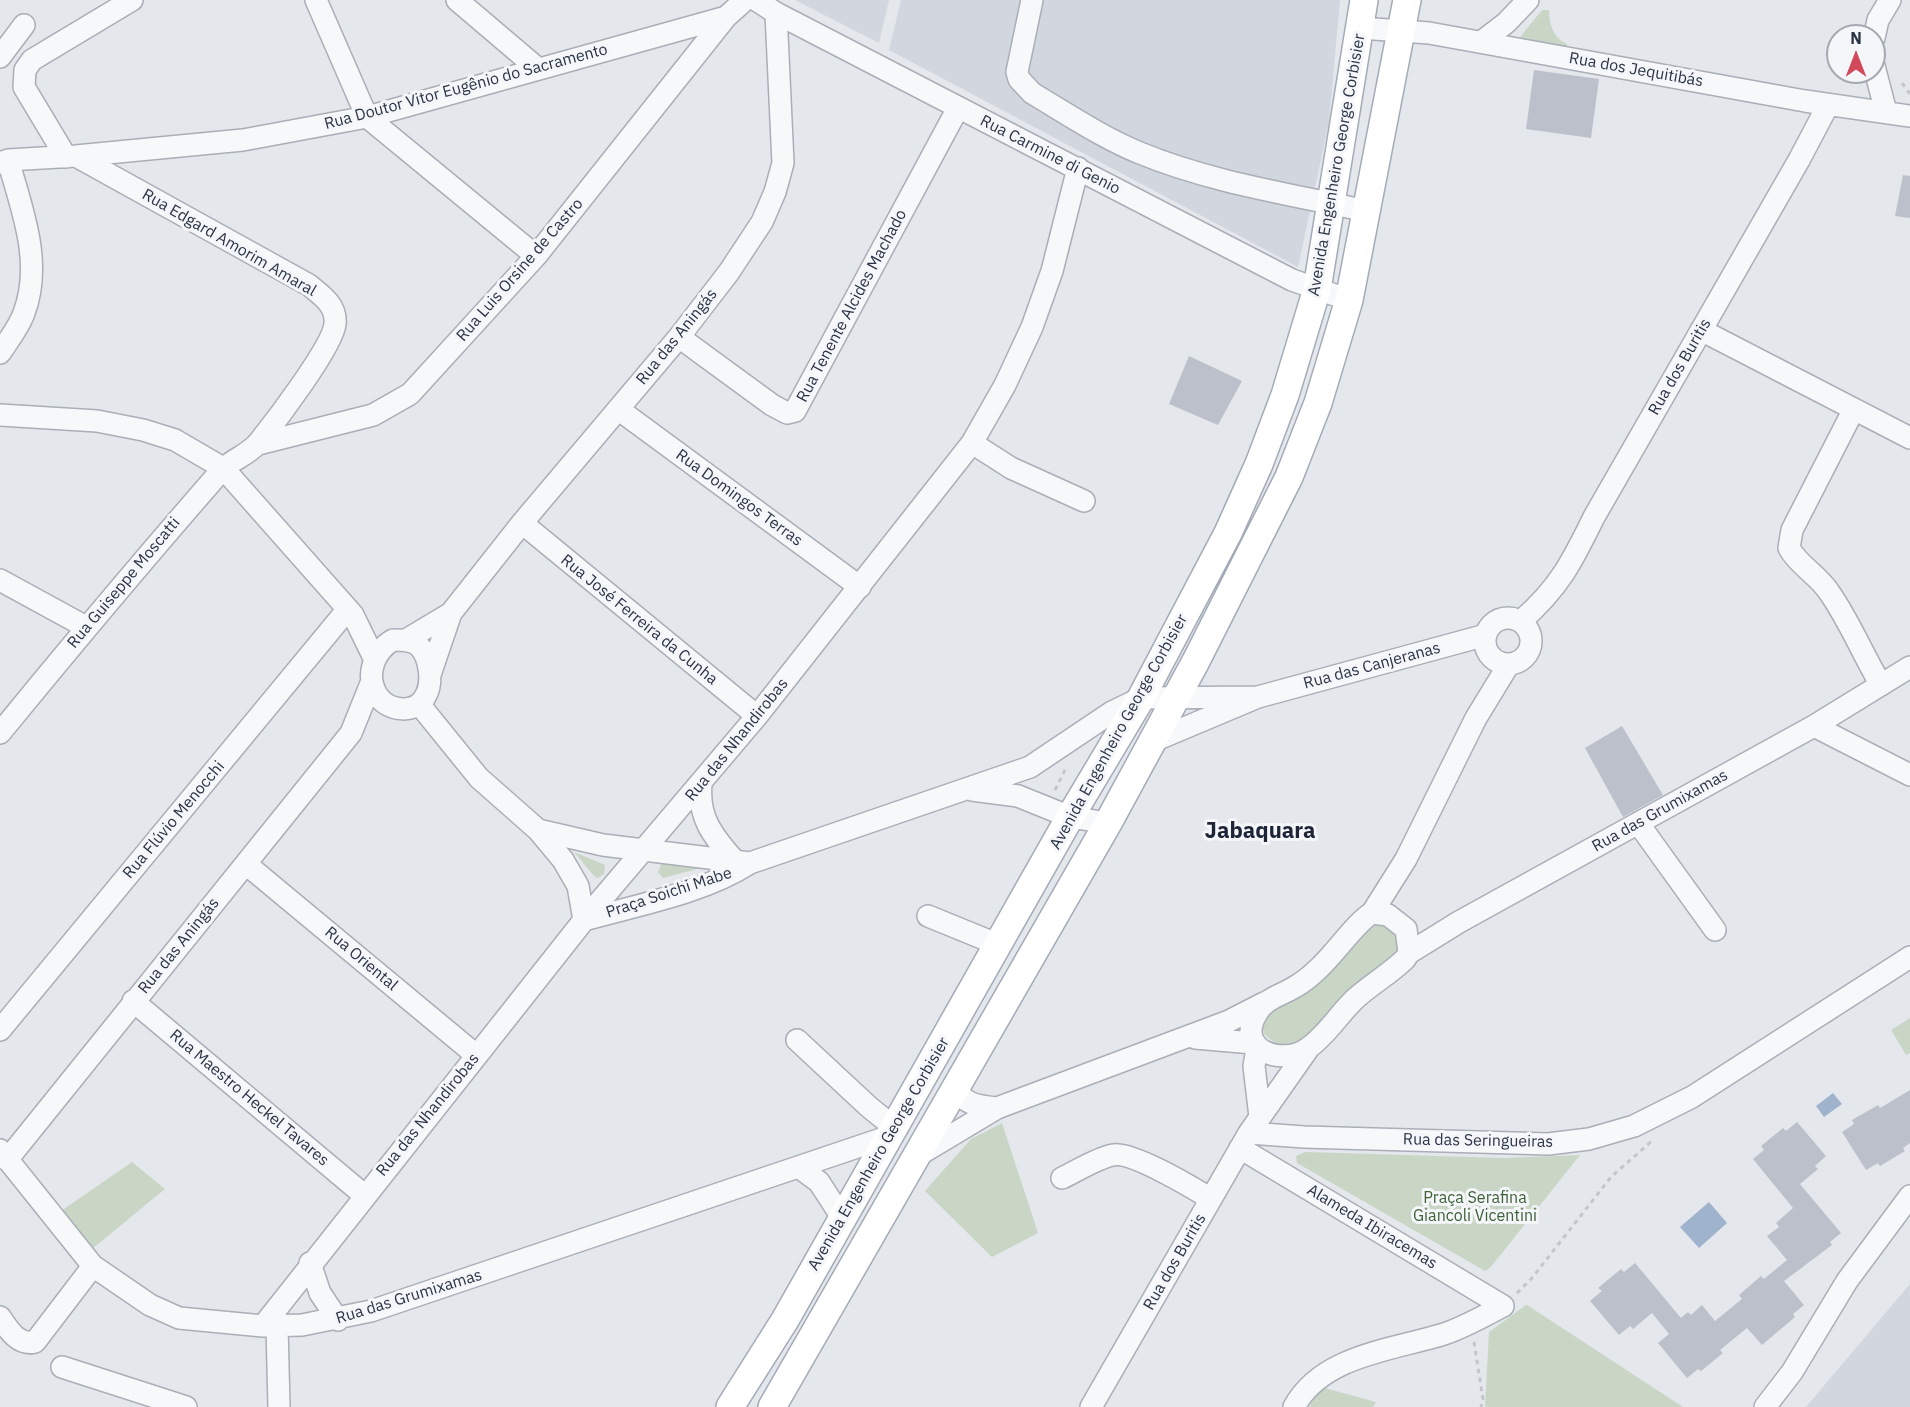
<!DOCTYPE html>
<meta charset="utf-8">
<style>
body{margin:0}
#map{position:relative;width:1910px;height:1407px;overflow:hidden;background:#e4e7ec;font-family:"IBM Plex Sans",sans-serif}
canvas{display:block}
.north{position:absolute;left:1826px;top:24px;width:60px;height:60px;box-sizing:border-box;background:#f4f6f9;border:2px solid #a4a8b1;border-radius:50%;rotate:0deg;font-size:16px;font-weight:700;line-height:24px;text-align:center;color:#2b3445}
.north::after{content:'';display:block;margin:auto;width:21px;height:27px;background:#d1495b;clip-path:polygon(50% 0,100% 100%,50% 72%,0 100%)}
</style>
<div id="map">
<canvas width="1910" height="1407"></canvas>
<div class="north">N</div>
</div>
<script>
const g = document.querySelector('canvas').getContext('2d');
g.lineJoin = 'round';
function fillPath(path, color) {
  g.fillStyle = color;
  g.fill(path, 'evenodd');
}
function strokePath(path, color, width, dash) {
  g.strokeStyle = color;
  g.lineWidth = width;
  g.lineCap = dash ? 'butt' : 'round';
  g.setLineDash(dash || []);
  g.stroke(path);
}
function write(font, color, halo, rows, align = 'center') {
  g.font = font + ' "IBM Plex Sans",sans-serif';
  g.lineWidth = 6;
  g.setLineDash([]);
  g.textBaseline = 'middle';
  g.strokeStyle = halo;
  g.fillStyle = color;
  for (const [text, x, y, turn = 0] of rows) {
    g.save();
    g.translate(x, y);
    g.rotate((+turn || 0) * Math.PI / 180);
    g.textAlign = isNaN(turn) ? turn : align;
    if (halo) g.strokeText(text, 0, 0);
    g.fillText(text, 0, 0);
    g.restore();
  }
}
fillPath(new Path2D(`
 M795 0H889L879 43Z
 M901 0H1340L1329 122 1298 267 889 50Z
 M1910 1284V1407H1806Z`), '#d2d6de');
fillPath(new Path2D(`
 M1542 10H1549C1549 23 1553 38 1567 44L1566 51 1521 39 1520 37Z
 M574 852 605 865 604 874 598 878 594 876Z
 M662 862 705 867 663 878 658 872Z
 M1383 923 1392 925 1404 946 1304 1044 1279 1046 1264 1034 1262 1026 1270 1010 1305 992 1327 973 1367 928Z
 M1910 1018V1053L1906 1055 1891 1030Z
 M1002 1123 1038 1233 992 1257 925 1191 971 1139Z
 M1306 1152 1503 1158 1580 1155 1490 1268 1485 1271 1297 1163 1296 1156Z
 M132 1162 165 1189 92 1249 61 1211Z
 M1526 1305H1527L1683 1407H1485L1489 1332Z
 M1321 1387 1376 1402 1373 1407H1309Z`), '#c9d6c5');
fillPath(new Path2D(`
 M1833 1093 1842 1104 1824 1117 1816 1106Z
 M1709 1202 1727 1223 1699 1248 1680 1227Z`), '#9fb4cc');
fillPath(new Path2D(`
 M1534 70 1599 79 1591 138 1526 129Z
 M1903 175 1910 176V218L1895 216Z
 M1189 356 1242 381 1218 425 1169 404Z
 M1622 726 1663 795 1623 817 1585 748Z
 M1910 1090V1143L1903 1148 1905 1151 1880 1166 1878 1163 1866 1170 1842 1132 1854 1124 1852 1120 1878 1105 1880 1108Z
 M1797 1122 1826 1156 1815 1166 1818 1169 1800 1184 1841 1233 1830 1242 1832 1245 1784 1281 1804 1305 1793 1314 1795 1317 1762 1345 1747 1328 1720 1350 1723 1353 1701 1371 1698 1369 1687 1378 1658 1343 1669 1334 1652 1313 1633 1329 1630 1326 1619 1335 1590 1301 1602 1291 1598 1288 1621 1269 1624 1272 1635 1263 1681 1318 1688 1312 1691 1315 1702 1305 1715 1321 1742 1299 1739 1295 1761 1276 1764 1279 1787 1260 1767 1236 1779 1227 1776 1223 1793 1208 1753 1159 1764 1150 1761 1146 1783 1128 1786 1131Z`), '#bbc0ca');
const minor = new Path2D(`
 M316 0 367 117 536 256
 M457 0 537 68
 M756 0 776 13 1292 280 1349 300
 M1032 0 1017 72 1019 79 1032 93C1067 114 1103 138 1140 153 1213 183 1290 194 1366 211
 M1361 28 1429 33 1805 101 1910 116
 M1874 38 1878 20 1890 0
 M1481 42 1506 23 1528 0
 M0 57 24 25
 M1874 66 1886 112
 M66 157 24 87 25 70 32 60 132 0
 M0 163 8 160 76 156 243 140 367 117 726 17 745 0
 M1701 330 1910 438
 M679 337 772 405 787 413 795 411 958 108
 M0 353C8 341 19 327 24 313 43 262 22 210 8 160
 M618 409 860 587
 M1854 409 1792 530 1789 548C1798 565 1818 575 1829 592 1849 620 1863 655 1881 685
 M0 415 97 421 143 430 175 440 223 468 353 615 374 658
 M972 443 1011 468 1084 501
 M258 444 373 415 410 394 536 256 726 17
 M522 523 757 716
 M0 580 86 627
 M1485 641a23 23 0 1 1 46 0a23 23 0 1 1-46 0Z
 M1521 621C1559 588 1572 562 1594 517L1799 160 1828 105
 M393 640C402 640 413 640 419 646 430 657 433 682 426 695 417 715 388 712 377 695 365 675 374 651 393 640Z
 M406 640 451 613 522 523 679 337 729 272 762 222 775 192 783 163 776 13
 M430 675 451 613
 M419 704 479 778 538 830 563 860 578 886 584 920C637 905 704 893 750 863L1030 767 1112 712 1141 698 1258 697
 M1814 726 1910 775
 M0 733C72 645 145 558 220 472 230 460 249 455 259 442 275 422 333 346 335 324 337 305 321 295 309 285L76 156
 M1151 742 1258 697 1486 635
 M701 784C698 817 712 835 733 859
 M972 790 1018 796 1070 817 1108 823
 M1638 823 1715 930
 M538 830 603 845 750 863
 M246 864 476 1055
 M1372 913 1388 915 1406 929 1409 953 1405 959C1390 974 1371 984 1355 999 1339 1014 1326 1036 1308 1048 1283 1067 1234 1050 1257 1013 1265 999 1279 996 1293 988 1302 983 1311 976 1318 969 1334 955 1357 921 1372 913Z
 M1372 913 1406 859 1476 718 1509 664
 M928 916 999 945
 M1409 953 1459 922 1814 726 1910 667
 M133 1001 364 1195
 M0 1030 348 609
 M1195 1038 1253 1043
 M797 1040 869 1107 895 1128
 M1257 1049 1254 1066 1260 1117
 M955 1089C966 1105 978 1106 997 1108
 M1249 1133 1304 1137 1548 1144 1589 1139 1634 1126 1692 1097 1910 957
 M1240 1148 1503 1306
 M0 1150 93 1266 150 1305 179 1318 263 1326 302 1325 371 1311 890 1136
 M917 1156 997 1108 1229 1021 1264 1003
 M7 1160 351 733 372 681
 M800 1168 819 1182 843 1219
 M1062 1178C1077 1171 1097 1158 1113 1155 1132 1151 1193 1188 1211 1199
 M310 1263 320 1293 338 1320
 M0 1317C8 1329 18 1346 35 1342L93 1266
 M263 1326 584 920 757 716 972 443 1005 385 1032 327 1052 271 1078 168
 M277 1326 279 1407
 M62 1367 186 1407
 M1091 1407 1249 1133 1308 1049
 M1294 1407C1322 1355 1393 1350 1444 1334 1465 1327 1484 1316 1503 1306
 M1765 1407 1792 1372 1847 1281 1910 1196`);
const major = new Path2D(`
 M730 1407 785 1320 1070 817 1141 698 1228 533 1259 464 1285 395 1317 289 1364 0
 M772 1407 1108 823 1196 661 1289 477 1318 403 1349 300 1407 0`);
strokePath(minor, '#a9aeb7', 24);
strokePath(major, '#a3abb8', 30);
strokePath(new Path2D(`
 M1902 83 1910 94
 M1055 790 1067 766
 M1517 1293 1532 1278 1611 1177 1653 1140
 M1474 1342 1483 1399 1481 1407`), '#c2c5cb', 3, [4.5, 4.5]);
strokePath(minor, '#f7f8fa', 21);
strokePath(major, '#fff', 27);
write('16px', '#2b3445', '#f4f6f9', [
 ["Rua dos Jequitibás",1636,70,10],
 ["Rua Doutor Vitor Eugênio do Sacramento",466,87,-15],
 ["Rua Carmine di Genio",1050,155,27],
 ["Avenida Engenheiro George Corbisier",1337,165,-80],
 ["Rua Edgard Amorim Amaral",229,243,30],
 ["Rua Luis Orsine de Castro",520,270,-49],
 ["Rua Tenente Alcides Machado",852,306,-62],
 ["Rua das Aningás",677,337,-51],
 ["Rua dos Buritis",1680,367,-60],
 ["Rua Domingos Terras",739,498,36],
 ["Rua Guiseppe Moscatti",124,583,-50],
 ["Rua José Ferreira da Cunha",639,620,39],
 ["Rua das Canjeranas",1372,666,-15],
 ["Avenida Engenheiro George Corbisier",1119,732,-61],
 ["Rua das Nhandirobas",737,740,-51],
 ["Rua das Grumixamas",1660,811,-29],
 ["Rua Flúvio Menocchi",174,820,-50],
 ["Praça Soichi Mabe",669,893,-18],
 ["Rua das Aningás",179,946,-51],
 ["Rua Oriental",361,959,40],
 ["Rua Maestro Heckel Tavares",249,1098,40],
 ["Rua das Nhandirobas",428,1115,-51],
 ["Rua das Seringueiras",1478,1141,1],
 ["Avenida Engenheiro George Corbisier",879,1154,-60],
 ["Alameda Ibiracemas",1372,1227,31],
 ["Rua dos Buritis",1175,1262,-60],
 ["Rua das Grumixamas",409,1297,-17]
]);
write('16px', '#3f6138', '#f4f6f9', [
 ["Praça Serafina",1475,1198],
 ["Giancoli Vicentini",1475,1216]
]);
write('bold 22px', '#1d2536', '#f4f6f9', [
 ["Jabaquara",1260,832]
]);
</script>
